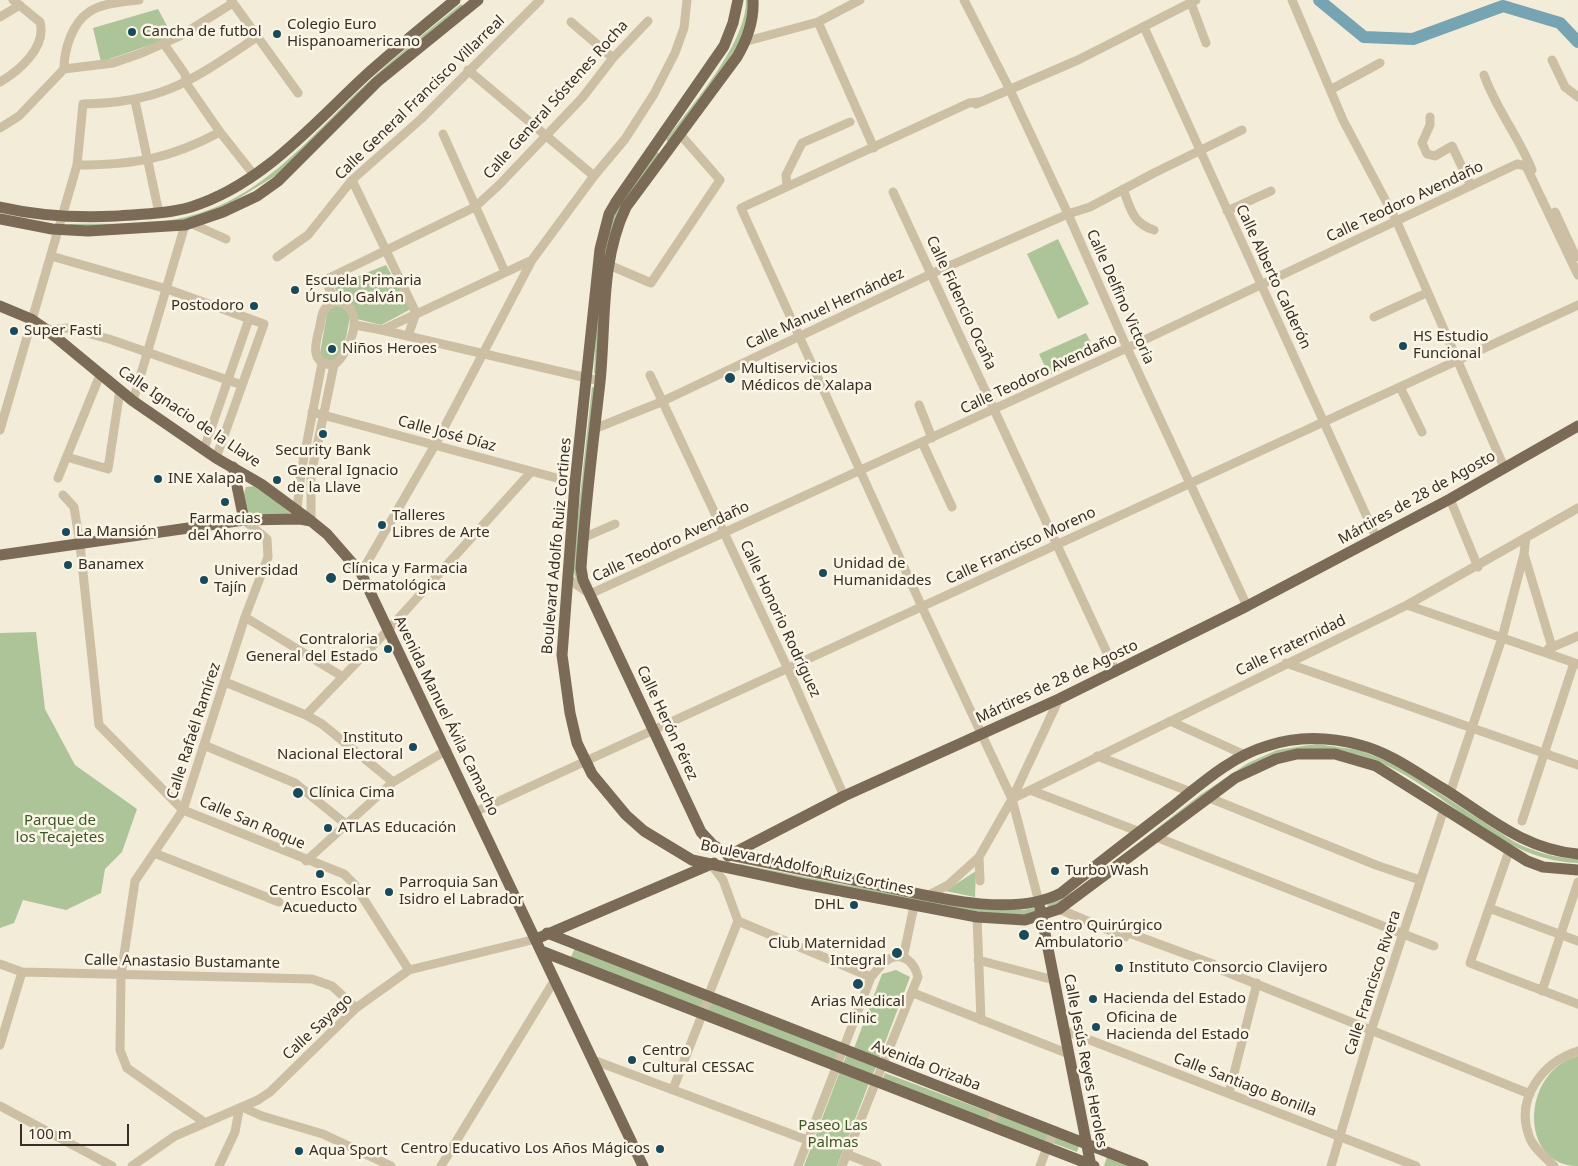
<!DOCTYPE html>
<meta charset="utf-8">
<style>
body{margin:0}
#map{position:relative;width:1578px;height:1166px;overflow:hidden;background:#f3ecd9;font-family:"Noto Sans",sans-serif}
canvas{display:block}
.scale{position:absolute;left:20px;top:1124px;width:109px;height:22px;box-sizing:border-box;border:2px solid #372f26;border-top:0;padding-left:6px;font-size:15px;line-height:18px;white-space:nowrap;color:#372f26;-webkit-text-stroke:4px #fbf5e6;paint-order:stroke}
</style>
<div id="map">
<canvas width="1578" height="1166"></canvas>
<div class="scale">100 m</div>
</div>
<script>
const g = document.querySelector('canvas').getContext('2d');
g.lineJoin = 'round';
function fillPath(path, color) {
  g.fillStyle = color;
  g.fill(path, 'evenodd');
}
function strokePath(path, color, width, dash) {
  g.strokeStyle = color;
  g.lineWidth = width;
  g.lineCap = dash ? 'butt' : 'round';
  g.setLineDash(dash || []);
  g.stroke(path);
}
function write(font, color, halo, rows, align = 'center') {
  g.font = font + ' "Noto Sans",sans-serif';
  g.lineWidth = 5;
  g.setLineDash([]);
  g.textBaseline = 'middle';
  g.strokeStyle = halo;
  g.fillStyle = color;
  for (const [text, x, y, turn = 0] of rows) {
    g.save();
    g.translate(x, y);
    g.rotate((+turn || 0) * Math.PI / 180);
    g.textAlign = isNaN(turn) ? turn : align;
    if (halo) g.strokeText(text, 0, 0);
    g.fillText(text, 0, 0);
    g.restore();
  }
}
fillPath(new Path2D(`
 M746 0H750L744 34 730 58 669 143 666 140C691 106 747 43 746 0Z
 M461 4 464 7 280 173 221 209 186 221 69 228V224C107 223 149 226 186 217 264 198 310 136 366 84 396 56 429 30 461 4Z
 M158 9 173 37 101 62 93 28Z
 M657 152 660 154 621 208 597 374 594 373C597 326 596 247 619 206 629 187 644 170 657 152Z
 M1058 239 1089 304 1058 319 1027 254Z
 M386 265 411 309 381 325 357 319 352 306 345 299 340 300 334 286Z
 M341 305 350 315C348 330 345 346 338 358L330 361 322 358 320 353 328 308Z
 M1086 333 1096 353 1049 375 1039 354Z
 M592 387 596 388 577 551 579 587 574 573V551Z
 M256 486 294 516 251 519C245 508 241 499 246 487Z
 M36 632 45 709 75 765 137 809 122 852 105 869 101 893 66 910 23 900 14 923 0 928V633Z
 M1316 744 1359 750 1393 763 1513 841C1533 852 1555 858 1578 859V863C1490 860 1438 776 1358 755 1330 748 1305 750 1278 754L1049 909 1047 905 1080 888 1200 795 1248 763 1277 750Z
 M740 864 846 885 1001 909 1023 910 1034 908 1037 914 1000 916 730 869Z
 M976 871 975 897 945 891Z
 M575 948 704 999 700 1008 571 957Z
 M896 970 910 977 878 1061 853 1051 882 974Z
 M710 1001 840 1050 835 1062 706 1010Z
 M847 1054 877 1065 872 1076 843 1064Z
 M1578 1056V1166C1519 1166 1520 1072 1578 1056Z
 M840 1071 869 1083 837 1166H804Z
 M885 1073 992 1113 987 1122 882 1081Z
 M997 1114 1050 1134 1046 1143 994 1121Z
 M1057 1134 1080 1142 1077 1152 1053 1143Z
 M1107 1157 1130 1166H1104Z`), '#acc498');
strokePath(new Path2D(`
 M1319 0 1364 37 1413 39 1503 6 1560 23 1578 42`), '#76a4b3', 12);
strokePath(new Path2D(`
 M231 0 298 93
 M964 0 1009 88 1068 214 1127 348 1247 606
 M1292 0 1343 120 1397 222 1504 467
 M1191 3 1206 43
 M0 17 20 5
 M571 22 613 58
 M818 22 874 148
 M1144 27 1377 539
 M747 41 818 22 860 0
 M164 44 185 74 186 83 220 132 254 175
 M1552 60 1565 87 1578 97
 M64 69C64 50 72 23 89 12 102 3 123 2 139 0
 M468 70 594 176
 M1484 75C1496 109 1519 137 1532 170
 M0 82C19 71 47 47 40 22L13 0
 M1330 90 1380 63
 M135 101 159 213
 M979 102 969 103 741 208 922 607 1012 799 1039 902
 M976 104 1078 60 1196 0
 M1430 117V125L1422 143 1427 154 1435 156 1452 146 1471 186
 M0 128 19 116 64 69 113 63 142 53 180 36 233 3
 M443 134 505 272
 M77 165C133 165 170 159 220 132
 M352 180 416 313 408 336
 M787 186 786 175 802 143 850 122
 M1123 189C1131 209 1132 223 1154 230
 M893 192 1116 672
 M1227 211 1271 191
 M1555 212 1576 257
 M190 223 226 239
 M51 256 167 289 264 324 216 458
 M277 257 308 235 352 180 421 119 540 0
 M609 265 651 283 720 180 679 133
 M336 302 325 280 475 207 499 185 582 98 613 58 648 21
 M336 302C369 305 350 353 334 365 309 364 315 344 320 326 321 319 322 309 329 305 330 304 335 302 336 302Z
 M1374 317 1422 295
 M355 325 382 330 532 260
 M47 330 68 328 109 339 242 385
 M382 330 600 381
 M650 375 788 669 844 796
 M1400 387 1422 432
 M133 401 185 225
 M919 405 932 438
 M312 412 575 483
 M594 429 661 402 933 273 1068 214 1090 207 1154 173 1242 130
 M0 430 77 165 83 104C164 103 192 80 257 37
 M922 442 952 507
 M204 449 249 319
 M67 457 108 469 120 390
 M58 478 100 375
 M63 495 74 507 80 544 99 725 183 810 344 874 354 884 409 970
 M1450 499 1478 567
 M297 509 301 473 322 363
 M311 521V475L334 365
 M583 538 615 524
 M1524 554 1552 647
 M361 573 435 445 532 260 594 176 625 139 654 94 675 53 684 28 687 0
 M567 578 590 594 1127 348 1517 164 1526 166 1578 275
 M1407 605 1578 664
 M245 617 343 677
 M1548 649 1578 636
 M1286 663 1578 765
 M225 682 306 715 322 724 393 782
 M306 715 388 630 531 472
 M1170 721 1245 755
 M206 746 295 783 347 825
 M1097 756 1191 792
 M1030 790 1140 832
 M1450 793 1502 638 1524 554 1526 537
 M1207 797 1376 865 1420 880
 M1012 799 1407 605 1578 508
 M475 812 1578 305
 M1522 821 1574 663
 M1156 837 1434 946
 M1509 851 1470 963 1578 1004
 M154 853 279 902
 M979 857 980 881
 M306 861 393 782 447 750
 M929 895 948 885 979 857 1012 799 1059 699
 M1489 908 1578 941
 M1059 909 1125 937
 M977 917 981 1020
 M738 921 871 977
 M1122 934 1129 933 1213 964 1219 969 1530 1094
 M903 958 914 906
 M978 960 1054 980
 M0 964 22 972 312 979 332 986 356 1008
 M711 989 738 921 723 880 711 864
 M1542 991 1578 882
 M913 993 1069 1054
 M1064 1030 1416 1166
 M0 1045 22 972
 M593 1060 807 1140
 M673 1089 709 997
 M1229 1093 1257 983
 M0 1106 112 1166
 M244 1108 262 1116 323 1134 391 1166
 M204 1122 127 1068 120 1050 121 975 135 881 183 810 245 617 268 557 267 539 244 520
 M989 1126 996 1110
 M846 1154 877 1166
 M132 1166 175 1136 258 1100 270 1092 356 1008 409 970 536 939
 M219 1166 235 1132 239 1110
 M441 1166 554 981
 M798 1166 871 977C876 971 882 963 889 959 904 951 915 964 918 977L842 1166
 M1040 1166 1053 1132
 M1331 1166 1371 1031 1444 809
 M1554 1166C1546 1158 1533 1148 1529 1136 1515 1098 1543 1062 1578 1051`), '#ccbfa4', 9);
strokePath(new Path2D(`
 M738 0 733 23 724 46 616 202 609 214 600 249 575 483 562 655 570 713 577 743 592 774 626 815 644 831 692 860 804 884 977 917 1025 920 1059 909 1235 778 1276 759 1297 754H1335L1376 766 1527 861 1543 867 1578 870
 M753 0C754 20 747 40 737 57L626 207C600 261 606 324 600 382 593 444 585 506 581 568L583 580 701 832 713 845 730 855C776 864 822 874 868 883 922 894 1010 920 1061 893 1098 864 1135 835 1172 807 1201 784 1232 756 1267 746 1297 736 1330 737 1360 745 1391 753 1417 773 1444 789 1489 817 1523 849 1578 854
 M0 207C39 216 76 218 116 216 142 214 167 214 191 207 262 185 313 124 365 76 394 50 425 25 455 0
 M0 219 52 229 88 231 185 225 223 212 257 196 278 181 377 82 478 0
 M0 306 31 319 47 330 133 401 216 458 261 484 311 521
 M233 467 244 520
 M0 555 244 520 300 519 311 521 327 534 361 573 643 1166
 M728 856 844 796 1059 699 1247 606 1450 499 1578 426
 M1040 908 1091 1166
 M547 933 1143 1166
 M536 939 714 863
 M541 951 1094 1166`), '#7a6a56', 11);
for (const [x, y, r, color] of [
 [132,32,5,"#194a5c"],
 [277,34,5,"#194a5c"],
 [295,290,5,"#194a5c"],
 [254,306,5,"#194a5c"],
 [14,331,5,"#194a5c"],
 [1403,346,5,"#194a5c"],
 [332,349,5,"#194a5c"],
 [730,378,6,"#194a5c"],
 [323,434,5,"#194a5c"],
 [158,479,5,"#194a5c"],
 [277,480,5,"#194a5c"],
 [225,502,5,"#194a5c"],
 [382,525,5,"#194a5c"],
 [66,532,5,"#194a5c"],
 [68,565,5,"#194a5c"],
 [823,573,5,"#194a5c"],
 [331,578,6,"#194a5c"],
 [204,580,5,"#194a5c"],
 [388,649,5,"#194a5c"],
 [413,747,5,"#194a5c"],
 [298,793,6,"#194a5c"],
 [328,828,5,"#194a5c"],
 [1055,871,5,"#194a5c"],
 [320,874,5,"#194a5c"],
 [389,892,5,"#194a5c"],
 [854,905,5,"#194a5c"],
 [1024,935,6,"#194a5c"],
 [897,953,6,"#194a5c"],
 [1119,968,5,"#194a5c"],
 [858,984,6,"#194a5c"],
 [1093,999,5,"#194a5c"],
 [1096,1027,5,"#194a5c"],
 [632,1060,5,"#194a5c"],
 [660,1149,5,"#194a5c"],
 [299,1151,5,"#194a5c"]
]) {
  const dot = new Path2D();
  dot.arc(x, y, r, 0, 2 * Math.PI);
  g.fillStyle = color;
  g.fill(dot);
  strokePath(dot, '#fbf5e6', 2);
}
write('15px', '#372f26', '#fbf5e6', [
 ["Colegio Euro",287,25],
 ["Hispanoamericano",287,42],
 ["Cancha de futbol",142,32],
 ["Escuela Primaria",305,281],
 ["Úrsulo Galván",305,298],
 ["Postodoro",244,306,"right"],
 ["Super Fasti",24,331],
 ["HS Estudio",1413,337],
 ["Funcional",1413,354],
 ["Niños Heroes",342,349],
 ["Multiservicios",741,369],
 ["Médicos de Xalapa",741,386],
 ["Security Bank",323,451,"center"],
 ["General Ignacio",287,471],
 ["de la Llave",287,488],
 ["INE Xalapa",168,479],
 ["Talleres",392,516],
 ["Libres de Arte",392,533],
 ["Farmacias",225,519,"center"],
 ["del Ahorro",225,536,"center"],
 ["La Mansión",76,532],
 ["Unidad de",833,564],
 ["Humanidades",833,581],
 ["Banamex",78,565],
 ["Clínica y Farmacia",342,569],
 ["Dermatológica",342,586],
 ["Universidad",214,571],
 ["Tajín",214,588],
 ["Contraloria",378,640,"right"],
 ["General del Estado",378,657,"right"],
 ["Instituto",403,738,"right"],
 ["Nacional Electoral",403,755,"right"],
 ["Clínica Cima",309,793],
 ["ATLAS Educación",338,828],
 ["Turbo Wash",1065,871],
 ["Parroquia San",399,883],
 ["Isidro el Labrador",399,900],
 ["Centro Escolar",320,891,"center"],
 ["Acueducto",320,908,"center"],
 ["DHL",844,905,"right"],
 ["Centro Quirúrgico",1035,926],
 ["Ambulatorio",1035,943],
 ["Club Maternidad",886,944,"right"],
 ["Integral",886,961,"right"],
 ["Instituto Consorcio Clavijero",1129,968],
 ["Hacienda del Estado",1103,999],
 ["Arias Medical",858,1002,"center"],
 ["Clinic",858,1019,"center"],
 ["Oficina de",1106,1018],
 ["Hacienda del Estado",1106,1035],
 ["Centro",642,1051],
 ["Cultural CESSAC",642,1068],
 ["Centro Educativo Los Años Mágicos",650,1149,"right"],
 ["Aqua Sport",309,1151]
], 'left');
write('15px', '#372f26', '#fbf5e6', [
 ["Calle General Francisco Villarreal",420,98,-44],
 ["Calle General Sóstenes Rocha",556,100,-48],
 ["Calle Teodoro Avendaño",1405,202,-25],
 ["Calle Alberto Calderón",1273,277,65],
 ["Calle Delfino Victoria",1120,297,66],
 ["Calle Fidencio Ocaña",961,303,65],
 ["Calle Manuel Hernández",825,309,-25],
 ["Calle Teodoro Avendaño",1039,374,-25],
 ["Calle Ignacio de la Llave",189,417,34],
 ["Calle José Díaz",447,434,15],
 ["Mártires de 28 de Agosto",1417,498,-29],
 ["Calle Teodoro Avendaño",671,542,-25],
 ["Boulevard Adolfo Ruiz Cortines",557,546,-85],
 ["Calle Francisco Moreno",1021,546,-25],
 ["Calle Honorio Rodríguez",780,619,65],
 ["Calle Fraternidad",1291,646,-26],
 ["Mártires de 28 de Agosto",1057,682,-25],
 ["Avenida Manuel Ávila Camacho",446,716,64],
 ["Calle Herón Pérez",667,723,65],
 ["Calle Rafaél Ramírez",194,731,-72],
 ["Calle San Roque",252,823,23],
 ["Boulevard Adolfo Ruiz Cortines",807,868,12],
 ["Calle Anastasio Bustamante",182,962,1],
 ["Calle Francisco Rivera",1373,983,-72],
 ["Calle Sayago",318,1027,-43],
 ["Calle Jesús Reyes Heroles",1085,1061,79],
 ["Avenida Orizaba",926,1066,21],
 ["Calle Santiago Bonilla",1245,1085,21]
]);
write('15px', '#3c5728', '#fbf5e6', [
 ["Parque de",60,821],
 ["los Tecajetes",60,838],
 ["Paseo Las",833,1126],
 ["Palmas",833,1143]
]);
</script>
